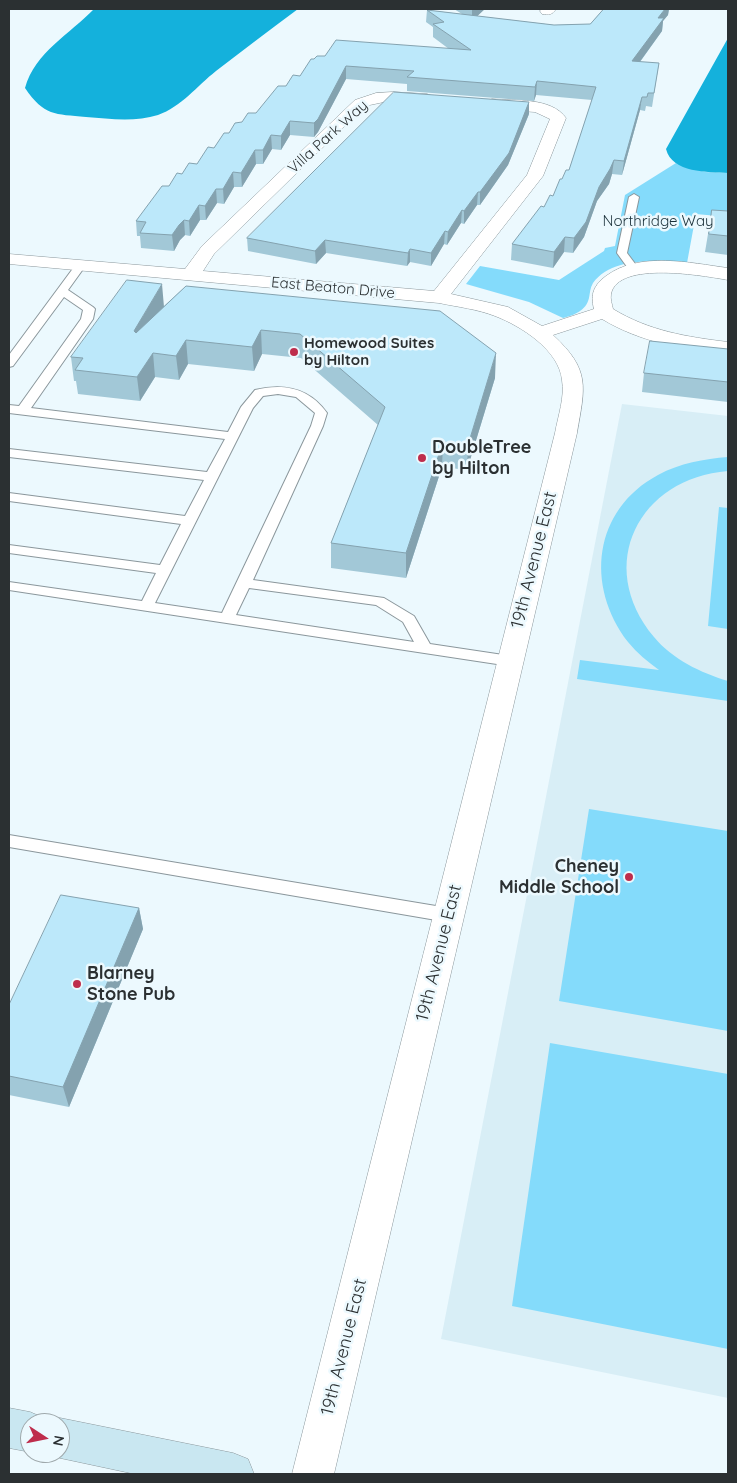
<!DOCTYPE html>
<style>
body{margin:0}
#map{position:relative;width:737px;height:1483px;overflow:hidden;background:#ecf9fe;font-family:Quicksand,sans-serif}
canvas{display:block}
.frame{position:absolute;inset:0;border:10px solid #2b3032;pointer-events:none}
.north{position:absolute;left:20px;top:1413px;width:50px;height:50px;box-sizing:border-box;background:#ecf9fe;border:1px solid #9fa9ac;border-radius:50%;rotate:101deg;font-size:14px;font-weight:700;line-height:20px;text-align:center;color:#2b3032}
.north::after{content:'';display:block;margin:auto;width:18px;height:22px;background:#be2d4c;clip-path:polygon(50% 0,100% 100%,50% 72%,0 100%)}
</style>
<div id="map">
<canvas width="737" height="1483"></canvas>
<div class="frame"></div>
<div class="north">N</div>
</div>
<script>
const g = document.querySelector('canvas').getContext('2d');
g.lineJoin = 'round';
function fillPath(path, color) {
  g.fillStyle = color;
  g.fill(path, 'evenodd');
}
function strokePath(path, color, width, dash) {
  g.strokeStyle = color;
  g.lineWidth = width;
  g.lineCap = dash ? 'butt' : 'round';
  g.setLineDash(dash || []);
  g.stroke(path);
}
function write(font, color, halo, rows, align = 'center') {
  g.font = font + ' Quicksand,sans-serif';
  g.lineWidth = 5;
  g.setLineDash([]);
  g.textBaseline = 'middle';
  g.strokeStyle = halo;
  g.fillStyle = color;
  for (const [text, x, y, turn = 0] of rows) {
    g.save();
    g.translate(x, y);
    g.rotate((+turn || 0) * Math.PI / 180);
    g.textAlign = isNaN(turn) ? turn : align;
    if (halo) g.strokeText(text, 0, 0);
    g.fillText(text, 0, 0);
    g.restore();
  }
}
fillPath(new Path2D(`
 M622 404 728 416V1398L441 1339Z`), '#d8eef6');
fillPath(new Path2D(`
 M676 163 705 172 728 173V217L696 214 687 263C657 261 613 256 593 283 590 288 590 293 589 298 586 311 574 315 563 318L529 302 466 284 480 266 559 280 604 251 605 248 615 246 625 195Z
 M728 457V471C639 478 594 565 654 637 672 659 701 673 728 681V701L577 679 580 660 659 670C648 662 637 653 628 642 585 586 593 510 658 475 680 463 704 459 728 457Z
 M719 507 728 508V629L708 626Z
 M589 809 728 831V1031L559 1001Z
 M550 1043 728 1074V1349L512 1306Z`), '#84dbfb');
fillPath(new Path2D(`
 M94 9H298C270 30 243 50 216 71 197 86 181 107 158 115 136 122 110 119 86 117 55 114 44 116 25 88 35 52 70 34 94 9Z
 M728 38V173C708 172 672 173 666 149Z`), '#14b1dc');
const lane = new Path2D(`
 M634 194 639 197 627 253 639 269 634 272 630 271 617 253 629 197Z
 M81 262 86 265 68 290 93 307 95 309 93 319 31 408 228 432 241 407 255 390C284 383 309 388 327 413L323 426 253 580 384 598 414 616 430 644 510 656 515 657 518 661 515 665 510 666 9 590V582L142 601 156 573 9 553V545L160 565 181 524 9 501V493L185 516 204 480 9 457V449L207 472 225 439 9 413V405L19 406 81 319 83 310 64 297 13 366 9 367V355L77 263ZM278 394 296 397 315 413 311 426 222 613 155 603 253 408 263 396ZM249 588 376 605 403 622 414 642 236 615Z
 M9 835 448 908 454 910 457 915 454 920 448 922 9 847Z`);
const street = new Path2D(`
 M542 9H556C552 15 549 15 542 14L540 11Z
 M393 92 427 94 432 96 435 99 432 102 427 104 384 102 365 106 214 254 203 271 434 291 527 175 550 119 535 112 492 109 487 107 484 104 487 101 492 99C515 101 551 97 566 118L543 176 451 294 508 307 542 326 594 309C590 294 594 285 606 276 640 251 690 263 728 268V280C705 276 618 260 611 294 610 299 612 304 613 309 649 331 687 337 728 342V354C684 350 640 342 602 319L553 335C591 370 585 387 577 433L334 1474H292L555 433C558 416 565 397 562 380 559 350 521 326 495 316 477 309 458 307 439 303L9 264V254L185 269 202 246 355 100 376 93Z`);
const secondary = new Path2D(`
 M9 1408 30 1412 44 1418 47 1423H30V1452L9 1448Z
 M60 1418 233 1453 248 1459 254 1474H135L60 1458 47 1453H60V1423H47Z`);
strokePath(lane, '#8b979c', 2);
strokePath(street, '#8b979c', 1);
strokePath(secondary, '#8b979c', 1);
fillPath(lane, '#fff');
fillPath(street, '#fff');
fillPath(secondary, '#c9e7f1');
fillPath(new Path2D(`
 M454 9H484L477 16 554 25 590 24 604 9H669L668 15 663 21 662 31 640 62 659 63 652 107 646 106 645 111 640 110 622 175 612 174 609 184 597 201 584 237 573 253 564 252 553 268 511 260 512 244 553 196 562 179 569 170 592 100 536 95 534 101 407 91V84L346 79 318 132 314 137 290 135 281 150 272 149 263 164H256L242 187H234L224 204 217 203 206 220H200L190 236 185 235 180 240 174 251 141 248 140 236H137L136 221 169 186 182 174 197 164 229 133 242 122 256 113 286 86 300 76 314 59 325 56 449 49 433 37V27L426 22 427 10 462 14Z
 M529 114 508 165 480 205H477L464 224 461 223 447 245 444 244 431 266 410 262 407 266 326 253 316 264 248 251 247 238Z
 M712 210 728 211V255L705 252Z
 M186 286 495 378 467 470 442 467 406 578 331 568V543L378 425 301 358 262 354 254 371 188 364 179 380 155 377 140 401 78 394 76 381H74L71 357 164 306Z
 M728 349V402L642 392 644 373Z
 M139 908 143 929 69 1107 9 1095V1005Z`), '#a2c8d7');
fillPath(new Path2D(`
 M474 9H485L472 21V10Z
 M665 9H669L668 15 663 21 662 31 631 74 632 61 658 18Z
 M346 66V79L318 132 314 137V123Z
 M537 81 536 95 534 101 535 87Z
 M642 97 640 110 622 175 624 161Z
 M529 102V114L508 165 480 205V192Z
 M290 121V135L281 150V136Z
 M271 135 272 149 263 164V150Z
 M255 150 256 164 242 187 241 173Z
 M614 160 612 174 609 184 597 201 584 237 573 253 574 238 599 187Z
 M233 172 234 187 224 204 223 189Z
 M216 189 217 203 206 220 205 206Z
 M478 192 477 205 464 224V211Z
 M199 205 200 220 190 236 189 221Z
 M462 210 461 223 447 245 448 232Z
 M184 220 185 235 180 240 174 251 172 235 179 225Z
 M445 231 444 244 431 266V253Z
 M565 237 564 252 553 268 554 252Z
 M325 240 326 253 316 264 315 251Z
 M410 249V262L407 266 408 253Z
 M162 284 164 307 136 355 134 331Z
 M261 330 262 354 254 371 252 347Z
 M186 340 188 364 179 380 176 356Z
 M153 353 155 377 140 401 137 377Z
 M496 353 495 378 467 470 468 445Z
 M443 442 442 467 406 578V553Z
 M139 908 143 929 69 1107 63 1087Z`), '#84a2af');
const building = new Path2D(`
 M604 9H665L658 18H664L632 61 659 63 654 93H648L647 97H642L624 161 614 160 610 169 599 187 586 222 574 238 565 237 554 252 512 244 541 206 544 207 550 195 553 196 560 179H562L566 170H569L596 87 537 81 535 87 407 77 414 71 346 66 318 119 314 123 290 121 281 136 271 135 263 150H255L241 173 233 172 223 189H216L205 206 199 205 189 221 184 220 179 225 172 235 140 233 146 222 136 221 162 186H169L177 173 182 174 189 163 197 164 208 147 214 148 224 133H229L235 123 242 122 248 113H256L278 86H286L293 75 300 76 311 59H314L317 56H325L336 40 471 50 433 24 444 22 427 10 554 25 590 24Z
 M394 92 529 102 509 153 480 192H478L464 211 462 210 448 232 445 231 431 253 410 249 408 253 325 240 315 251 247 238Z
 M712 210 728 211V236L709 234Z
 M127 280 162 284 134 331 136 333 186 286 440 311 496 353 468 445 443 442 406 553 331 543 385 407 300 334 261 330 252 347 186 340 176 356 153 353 137 377 75 370 83 358 71 357Z
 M650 341 728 349V382L644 373Z
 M61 895 139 908 63 1087 9 1076V1005Z`);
fillPath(building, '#bce8fa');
strokePath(building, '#84a2af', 1);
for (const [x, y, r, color] of [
 [294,352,5,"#be2d4c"],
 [422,458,5,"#be2d4c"],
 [629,877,5,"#be2d4c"],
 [77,984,5,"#be2d4c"]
]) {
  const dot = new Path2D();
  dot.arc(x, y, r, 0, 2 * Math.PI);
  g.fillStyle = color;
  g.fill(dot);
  strokePath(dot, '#ecf9fe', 2);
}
write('15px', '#2b3032', '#ecf9fe', [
 ["Villa Park Way",328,137,-42],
 ["East Beaton Drive",333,288,5]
]);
write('15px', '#1b313a', '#ecf9fe', [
 ["Northridge Way",658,221]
]);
write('bold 15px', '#2b3032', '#ecf9fe', [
 ["Homewood Suites",304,343],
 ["by Hilton",304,360]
], 'left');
write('bold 18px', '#2b3032', '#ecf9fe', [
 ["DoubleTree",432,448],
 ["by Hilton",432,469],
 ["Cheney",619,867,"right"],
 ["Middle School",619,888,"right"],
 ["Blarney",87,974],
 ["Stone Pub",87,995]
], 'left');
write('18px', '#2b3032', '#ecf9fe', [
 ["19th Avenue East",534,560,-76],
 ["19th Avenue East",439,953,-76],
 ["19th Avenue East",344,1347,-76]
]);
</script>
